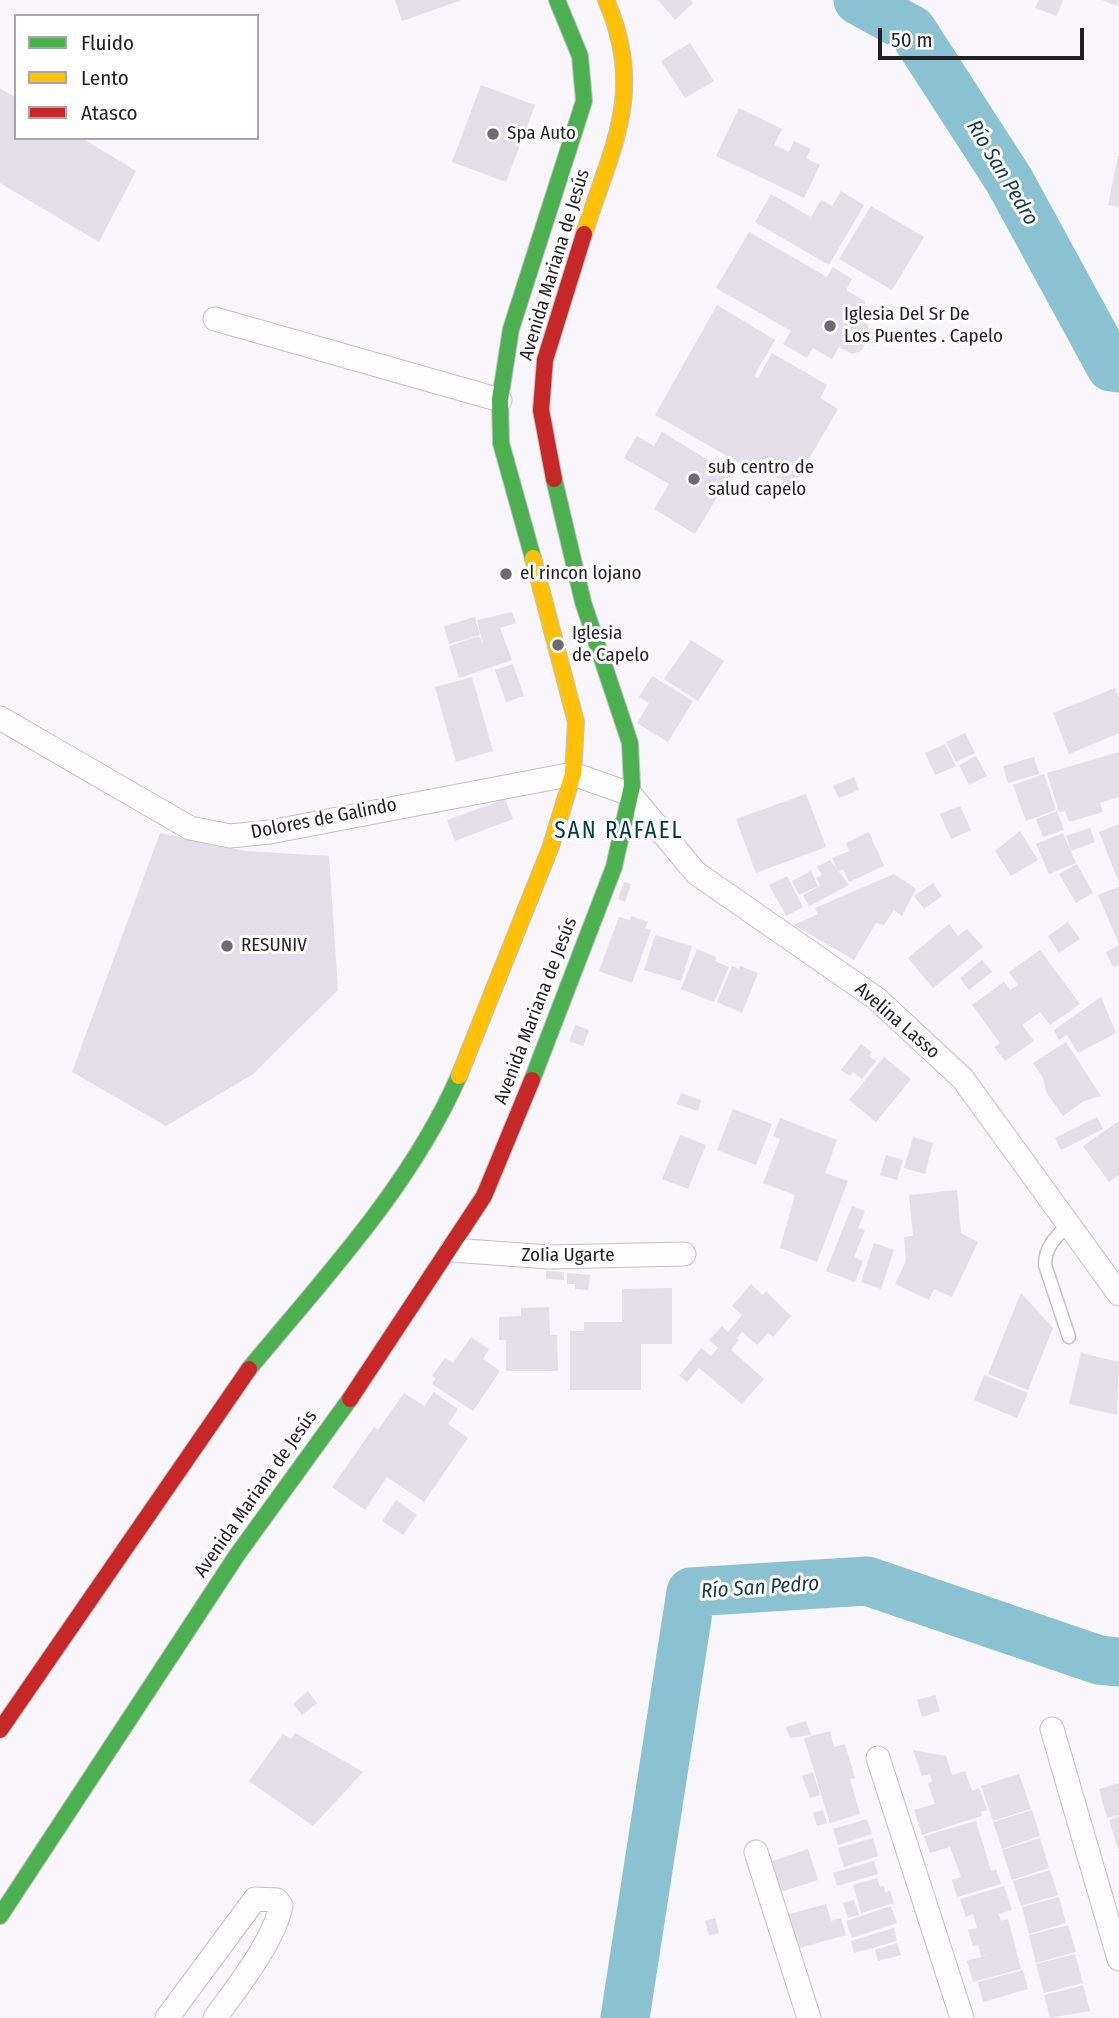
<!DOCTYPE html>
<meta charset="utf-8">
<style>
body{margin:0}
#map{position:relative;width:1119px;height:2018px;overflow:hidden;background:#f8f5fb;font-family:"Fira Sans Condensed",sans-serif}
canvas{display:block}
.legend{position:absolute;left:14px;top:14px;width:245px;height:126px;box-sizing:border-box;background:#fff;border:2px solid #a7a5a8;margin:0;padding:9px 12px;list-style:none;font-size:21px;color:#221f25}
.legend li{display:flex;align-items:center;gap:14px;height:35px}
.legend b{width:35px;border:2px solid #a7a5a8}
.scale{position:absolute;left:878px;top:28px;width:206px;height:32px;box-sizing:border-box;border:4px solid #221f25;border-top:0;padding-left:9px;font-size:21px;line-height:24px;white-space:nowrap;color:#221f25;-webkit-text-stroke:5px #fff;paint-order:stroke}
</style>
<div id="map">
<canvas width="1119" height="2018"></canvas>
<ul class="legend">
<li><b style="height:9px;background:#4caf50"></b>Fluido</li>
<li><b style="height:9px;background:#ffc107"></b>Lento</li>
<li><b style="height:9px;background:#c62828"></b>Atasco</li>
</ul>
<div class="scale">50 m</div>
</div>
<script>
const g = document.querySelector('canvas').getContext('2d');
g.lineJoin = 'round';
function strokePath(path, color, width, dash) {
  g.strokeStyle = color;
  g.lineWidth = width;
  g.lineCap = dash ? 'butt' : 'round';
  g.setLineDash(dash || []);
  g.stroke(path);
}
function fillPath(path, color) {
  g.fillStyle = color;
  g.fill(path, 'evenodd');
}
function write(font, color, halo, rows, align = 'center') {
  g.font = font + ' "Fira Sans Condensed",sans-serif';
  g.lineWidth = 6;
  g.setLineDash([]);
  g.textBaseline = 'middle';
  g.strokeStyle = halo;
  g.fillStyle = color;
  for (const [text, x, y, turn = 0] of rows) {
    g.save();
    g.translate(x, y);
    g.rotate((+turn || 0) * Math.PI / 180);
    g.textAlign = isNaN(turn) ? turn : align;
    if (halo) g.strokeText(text, 0, 0);
    g.fillText(text, 0, 0);
    g.restore();
  }
}
strokePath(new Path2D(`
 M858 0 912 30 1009 180 1111 367 1119 368
 M625 2018 691 1592 867 1581 1099 1660 1119 1662`), '#8bc2d2', 49);
fillPath(new Path2D(`
 M395 0H462L402 21Z
 M658 0H691L693 3 675 20Z
 M1039 0H1063L1057 16 1035 8Z
 M1102 0H1119L1117 6Z
 M690 43 714 81 685 98 661 61Z
 M481 85 535 105 506 182 452 162Z
 M0 88 16 98V138H82L136 171 99 242 0 183Z
 M739 108 782 129 774 145 789 152 794 141 811 149 806 158 820 165 804 198 716 156Z
 M1118 156H1119V207L1108 205Z
 M841 191 864 205 829 265 755 222 771 194 811 217 821 200 832 206Z
 M871 206 924 237 892 290 839 259Z
 M749 232 827 277 833 267 852 279 846 290 866 302 857 318 868 325 869 339 861 351 852 354 839 347 832 359 813 348 807 358 783 344 791 331 716 288Z
 M717 305 775 340 754 376 758 378 772 353 827 385 820 398 838 409 793 486 760 468 757 473 655 415Z
 M662 432 731 474 695 534 654 509 669 484 624 458 637 436 654 446Z
 M512 612 516 623 500 628 512 660 459 678 449 646 479 636 483 644 477 620Z
 M475 617 480 635 449 644 444 626Z
 M691 640 724 661 698 701 664 679Z
 M513 664 524 696 506 702 495 670Z
 M652 676 693 701 668 742 637 723 649 703 639 697Z
 M472 677 493 751 456 762 435 687Z
 M1115 688 1119 699V733L1069 754 1053 713Z
 M965 733 975 753 956 762 946 742Z
 M945 744 956 766 935 775 925 753Z
 M1119 752V797L1100 803 1103 812 1069 822 1065 811 1059 812 1047 773Z
 M976 756 987 776 969 785 959 765Z
 M1034 757 1039 774 1008 783 1003 766Z
 M1044 774 1056 810 1026 821 1013 785Z
 M854 777 859 790 839 798 833 786Z
 M806 794 826 847 756 873 736 819Z
 M505 799 513 819 455 841 447 820Z
 M960 806 971 830 951 839 940 814Z
 M1057 811 1064 830 1043 837 1036 819Z
 M1119 824V883L1099 832Z
 M1090 828 1095 842 1071 851 1066 836Z
 M1020 831 1038 860 1011 876 995 851Z
 M869 832 884 866 849 882 843 869 838 872 832 858 849 851 846 843Z
 M160 833 245 851 329 856 338 990 253 1074 166 1126 72 1072Z
 M1063 833 1076 863 1049 874 1036 844Z
 M830 860 849 885 809 906 803 895 823 884 820 885 816 878 822 875 817 867Z
 M1077 864 1093 893 1076 903 1059 874Z
 M811 871 818 886 799 895 792 881Z
 M894 874 916 889 902 916 894 910 884 925 876 923 854 960 794 925 818 914 815 908Z
 M787 876 803 907 786 916 769 885Z
 M624 882 631 884 625 902 618 899Z
 M933 883 942 896 924 909 914 896Z
 M1119 887V944L1098 895Z
 M631 916 648 922 645 928 651 930 632 983 599 971 619 917 630 920Z
 M1068 922 1080 939 1059 953 1048 936Z
 M949 924 958 936 967 929 983 947 933 988 908 958Z
 M655 935 692 946 681 981 644 970Z
 M1119 945V965L1113 967 1106 952Z
 M697 949 716 957 715 961 729 967 714 1002 681 989Z
 M1040 950 1080 1004 1050 1025 1040 1012 1022 1025 1034 1041 1005 1061 994 1047 1000 1043 972 1005 1004 982 1010 990 1018 985 1009 972Z
 M982 960 992 972 969 990 960 978Z
 M732 966 739 969 740 966 758 973 742 1013 717 1002Z
 M1101 997 1116 1033 1078 1053 1067 1035 1059 1040 1054 1030Z
 M575 1025 589 1030 583 1046 569 1041Z
 M1066 1042 1101 1096 1084 1101 1063 1116 1046 1092 1043 1078 1033 1063Z
 M861 1044 872 1052 869 1056 876 1061 862 1079 853 1072 850 1076 841 1070Z
 M884 1057 911 1079 876 1122 849 1100Z
 M681 1093 701 1100 698 1111 677 1104Z
 M733 1109 772 1124 756 1165 717 1150Z
 M1097 1117 1103 1129 1061 1150 1055 1138Z
 M780 1118 837 1140 825 1173 848 1181 817 1262 780 1248 795 1195 763 1183 780 1139 773 1136Z
 M1119 1121V1175L1109 1182 1083 1146Z
 M680 1135 706 1145 688 1189 662 1179Z
 M913 1137 933 1143 925 1174 904 1168Z
 M886 1155 903 1160 897 1180 880 1175Z
 M957 1190 961 1233 978 1242 952 1297 934 1289 929 1300 895 1284 906 1261 904 1237 913 1236 909 1195Z
 M852 1206 865 1211 858 1228 865 1230 854 1257 863 1261 855 1282 826 1271Z
 M874 1243 894 1250 881 1289 861 1282Z
 M546 1271 564 1272V1280L546 1279Z
 M567 1273 590 1275 588 1290 575 1289V1284H567Z
 M751 1284 763 1295 766 1291 791 1316 773 1337 768 1333 757 1345 742 1332 737 1338 739 1340 731 1350 764 1379 742 1404 699 1368 687 1382 679 1376 701 1348 711 1356 718 1348 709 1340 722 1326 728 1332 742 1315 732 1306Z
 M672 1288V1344H641V1390H570V1331H584V1322H622V1289Z
 M1021 1293 1053 1328 1028 1390 988 1374Z
 M549 1307 550 1335H557L558 1371H506V1340H499V1317L521 1316V1308Z
 M471 1337 489 1349 483 1359 500 1371 473 1411 432 1384 436 1378 432 1376 445 1358 453 1363Z
 M1081 1353 1119 1362 1117 1415 1069 1404Z
 M984 1375 1028 1393 1017 1418 974 1400Z
 M434 1392 458 1409 448 1424 468 1438 424 1502 387 1477 365 1510 332 1487 374 1427 378 1430 404 1393 424 1406Z
 M396 1500 417 1515 403 1535 382 1521Z
 M308 1691 317 1703 302 1715 293 1704Z
 M935 1695 940 1711 922 1717 917 1700Z
 M806 1721 811 1735 790 1738 786 1727Z
 M830 1731 834 1747 845 1744 855 1778 850 1779 860 1814 830 1823 804 1738Z
 M295 1733 363 1772 313 1826 249 1781 283 1734 291 1739Z
 M913 1750 946 1756 952 1775 965 1771 972 1791 979 1788 987 1810 981 1812 982 1816 922 1835 914 1810 935 1804 928 1784 932 1782 930 1774 922 1776Z
 M813 1772 820 1795 810 1798 802 1776Z
 M1019 1774 1031 1809 993 1821 981 1786Z
 M1119 1783V1815L1107 1818 1099 1789Z
 M823 1810 827 1823 817 1826 813 1813Z
 M1032 1810 1040 1836 1002 1849 993 1822Z
 M1119 1816V1849H1118L1109 1820Z
 M867 1819 872 1834 838 1845 833 1829Z
 M976 1821 991 1871 996 1869 1001 1884 957 1897 952 1880 961 1877 950 1847 930 1853 924 1836Z
 M873 1838 878 1856 844 1867 838 1848Z
 M1040 1838 1049 1868 1012 1880 1002 1850Z
 M808 1849 818 1880 780 1892 769 1862Z
 M874 1861 878 1874 837 1886 833 1873Z
 M1050 1870 1058 1895 1021 1906 1013 1881Z
 M877 1878 880 1887 884 1886 885 1892 890 1891 894 1903 861 1913 853 1885Z
 M1004 1886 1012 1910 999 1914 1001 1921 1008 1919 1021 1969 973 1982 967 1961 990 1954 981 1956 978 1945 973 1946 968 1930 977 1928 973 1914 966 1917 960 1899Z
 M1059 1897 1066 1923 1029 1934 1022 1907Z
 M854 1900 859 1915 848 1918 843 1903Z
 M826 1904 831 1921 841 1918 846 1935 796 1949 786 1915Z
 M891 1906 897 1923 852 1938 846 1921Z
 M715 1918 719 1933 709 1936 705 1921Z
 M1068 1925 1076 1952 1036 1963 1029 1935Z
 M894 1928 897 1941 854 1953 851 1941Z
 M897 1943 901 1955 878 1961 875 1950Z
 M1075 1954 1083 1983 1044 1993 1036 1964Z
 M1023 1970 1028 1989 983 2002 978 1982Z
 M1083 1985 1090 2011 1050 2018 1044 1995Z`), '#e3dee7');
const lane = new Path2D(`
 M1069 1224C1056 1237 1045 1246 1045 1265L1069 1337`);
const street = new Path2D(`
 M215 319 500 400
 M0 718 190 828 230 836 270 832 573 774 630 794 696 873 877 999 963 1079 1119 1294
 M452 1250 549 1257 684 1254
 M1052 1729 1119 1959
 M878 1758 962 2018
 M756 1852 809 2018
 M167 2018 255 1899 277 1900 281 1906C273 1943 237 1987 215 2018`);
const fast = new Path2D(`
 M533 558 501 443 500 399 511 329 584 101 580 56 557 0
 M532 1080 614 867 632 786 630 743 583 602 554 479
 M249 1369C326 1276 410 1187 459 1076
 M0 1916 237 1555 350 1399`);
const slow = new Path2D(`
 M584 234C612 146 646 92 606 0
 M459 1076 551 846 573 774 576 722 533 558`);
const jam = new Path2D(`
 M554 479 541 410 545 360 584 234
 M350 1399 484 1196 532 1080
 M0 1730 249 1369`);
strokePath(lane, '#c3c0c5', 15);
strokePath(street, '#c3c0c5', 25);
strokePath(fast, '#c3c0c5', 18);
strokePath(slow, '#c3c0c5', 18);
strokePath(jam, '#c3c0c5', 18);
strokePath(lane, '#fefefe', 12);
strokePath(street, '#fefefe', 23);
strokePath(fast, '#4caf50', 16);
strokePath(slow, '#ffc107', 16);
strokePath(jam, '#c62828', 16);
for (const [x, y, r, color] of [
 [493,134,7,"#6d6a70"],
 [830,326,7,"#6d6a70"],
 [694,479,7,"#6d6a70"],
 [506,574,7,"#6d6a70"],
 [558,645,7,"#6d6a70"],
 [227,946,7,"#6d6a70"]
]) {
  const dot = new Path2D();
  dot.arc(x, y, r, 0, 2 * Math.PI);
  g.fillStyle = color;
  g.fill(dot);
  strokePath(dot, '#fff', 2.5);
}
write('19px', '#221f25', '#fff', [
 ["Spa Auto",507,134],
 ["Iglesia Del Sr De",844,315],
 ["Los Puentes . Capelo",844,337],
 ["sub centro de",708,468],
 ["salud capelo",708,490],
 ["el rincon lojano",520,574],
 ["Iglesia",572,634],
 ["de Capelo",572,656],
 ["RESUNIV",241,946]
], 'left');
write('19px', '#221f25', '#fff', [
 ["Avenida Mariana de Jesús",555,265,-73],
 ["Dolores de Galindo",324,819,-11],
 ["Avenida Mariana de Jesús",536,1011,-69],
 ["Avelina Lasso",897,1021,41],
 ["ZoIia Ugarte",568,1256],
 ["Avenida Mariana de Jesús",256,1494,-55]
]);
write('italic 21px', '#143a43', '#fff', [
 ["Río San Pedro",1002,173,59],
 ["Río San Pedro",760,1588,-4]
]);
g.letterSpacing = '2px';
write('23px', '#003a49', '#fff', [
 ["SAN RAFAEL",619,832]
]);
g.letterSpacing = '0px';
</script>
